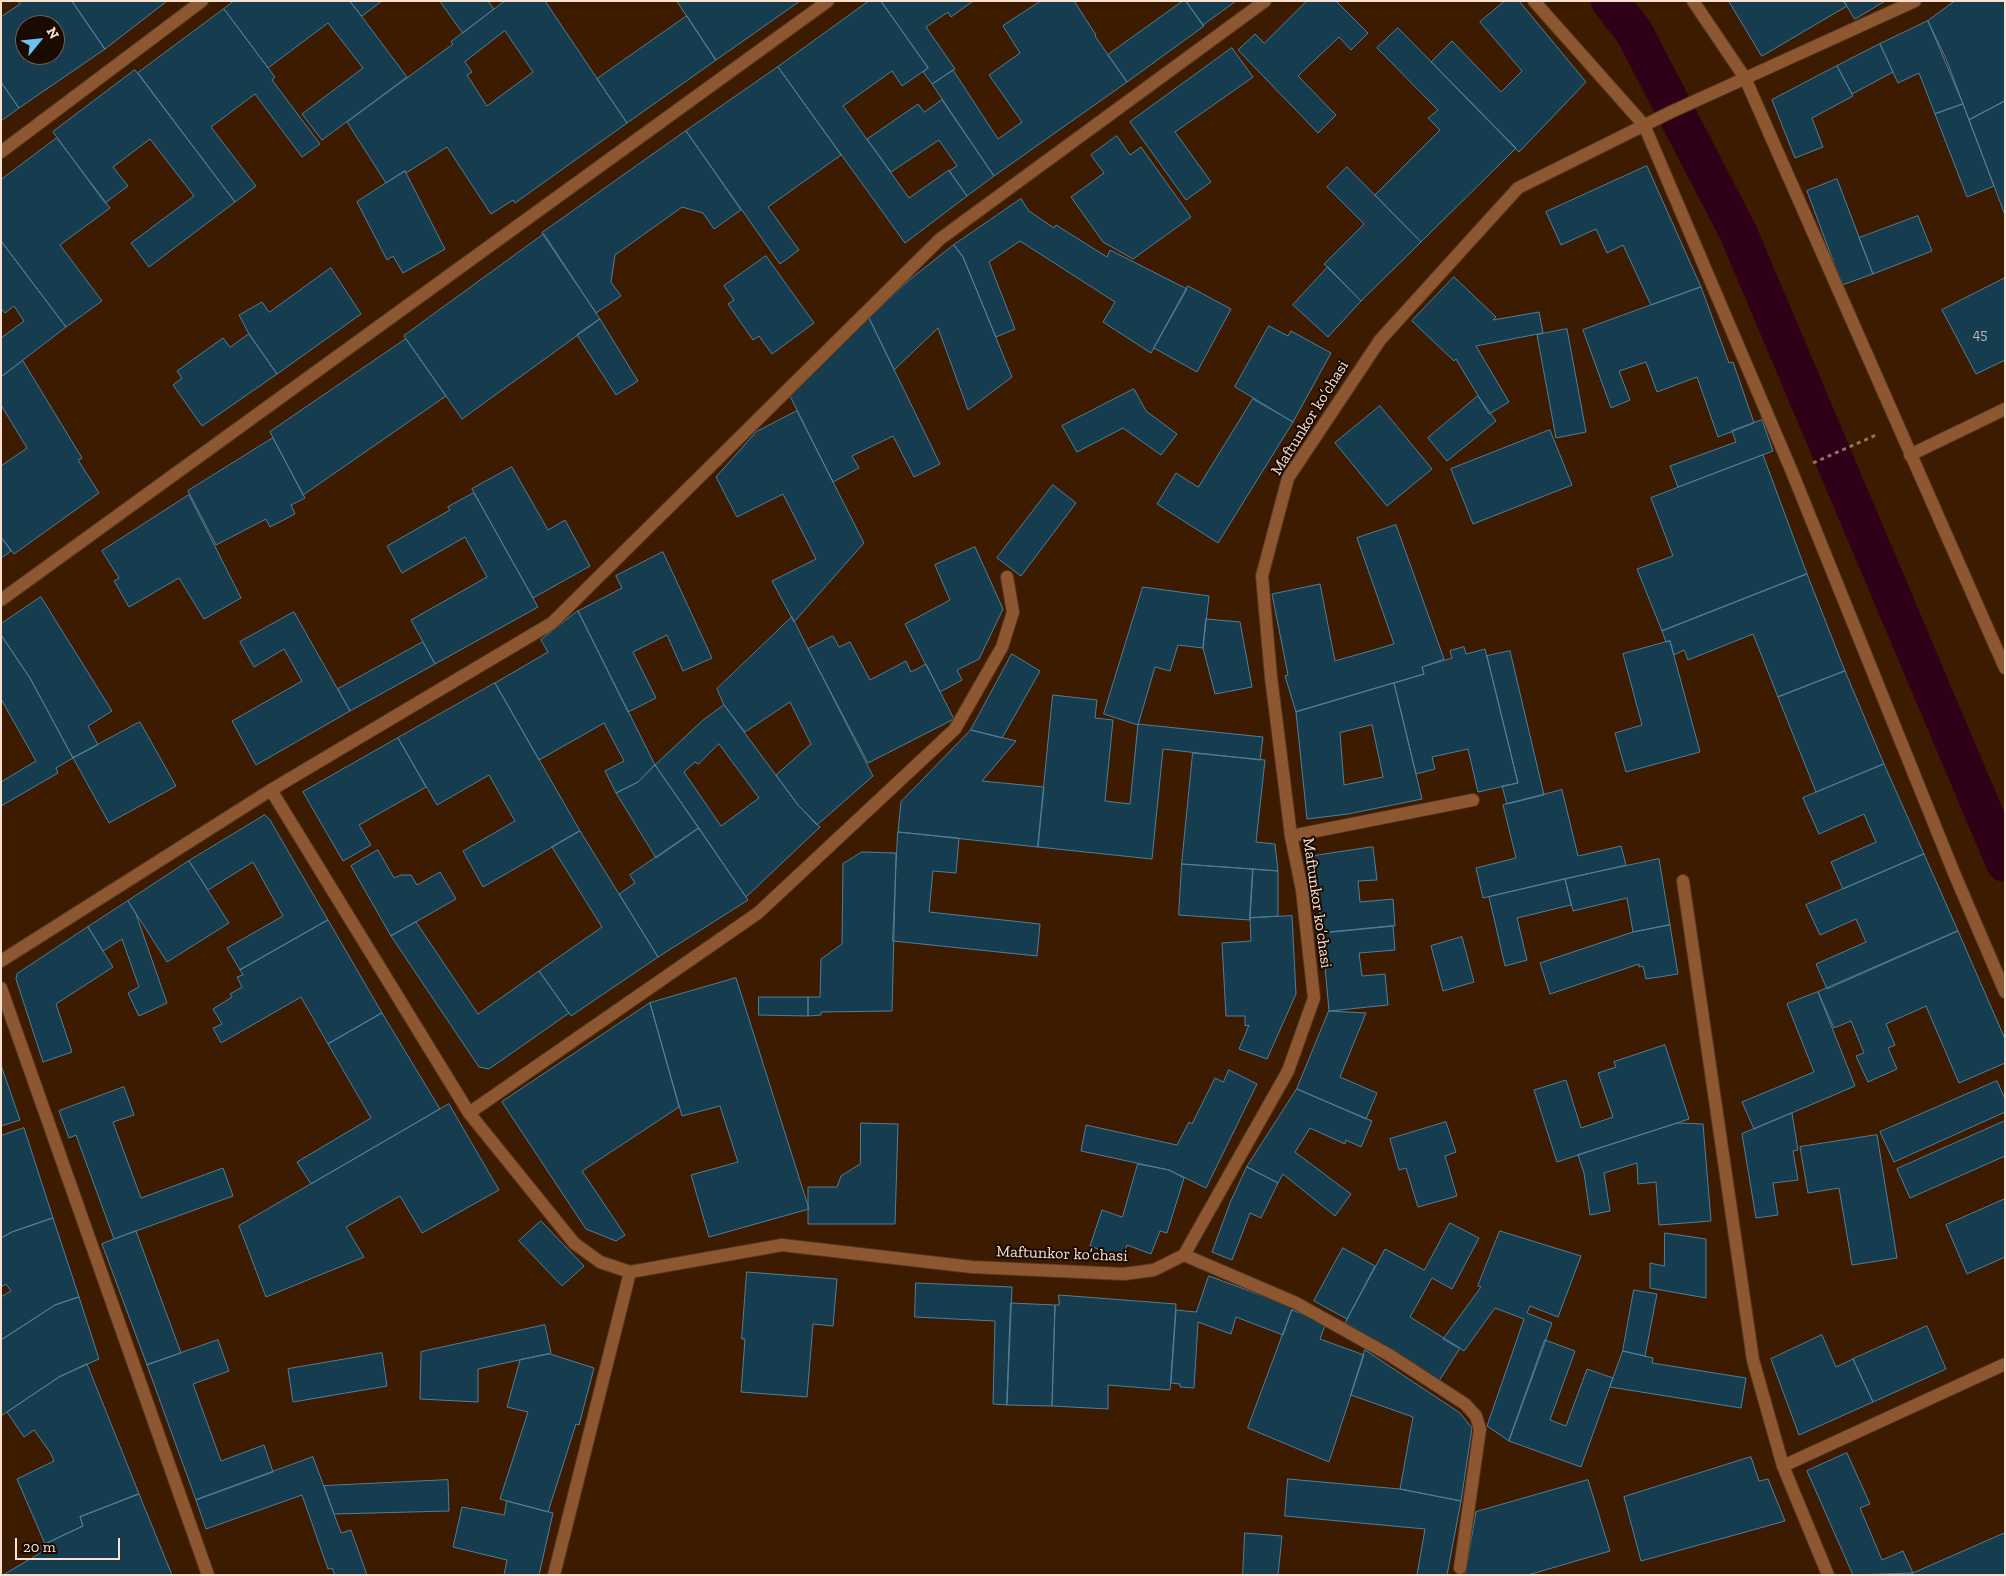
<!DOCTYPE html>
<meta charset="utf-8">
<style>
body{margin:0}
#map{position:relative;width:2006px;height:1576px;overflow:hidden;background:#3d1b00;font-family:"Zilla Slab",serif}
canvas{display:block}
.frame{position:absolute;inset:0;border:2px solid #f9e1d2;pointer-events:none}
.north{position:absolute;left:15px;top:15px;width:50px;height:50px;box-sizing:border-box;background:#190a02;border:1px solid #736055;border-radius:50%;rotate:62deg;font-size:14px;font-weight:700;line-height:20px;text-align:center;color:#f9e1d2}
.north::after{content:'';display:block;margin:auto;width:18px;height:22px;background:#6cc3f2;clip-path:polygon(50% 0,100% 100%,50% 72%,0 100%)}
.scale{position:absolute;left:15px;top:1538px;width:105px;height:22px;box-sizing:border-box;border:2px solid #f9e1d2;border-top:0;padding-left:6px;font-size:15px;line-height:18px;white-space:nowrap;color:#f9e1d2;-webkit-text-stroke:4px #190a02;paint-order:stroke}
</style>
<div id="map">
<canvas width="2006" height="1576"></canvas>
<div class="frame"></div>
<div class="north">N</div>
<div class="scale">20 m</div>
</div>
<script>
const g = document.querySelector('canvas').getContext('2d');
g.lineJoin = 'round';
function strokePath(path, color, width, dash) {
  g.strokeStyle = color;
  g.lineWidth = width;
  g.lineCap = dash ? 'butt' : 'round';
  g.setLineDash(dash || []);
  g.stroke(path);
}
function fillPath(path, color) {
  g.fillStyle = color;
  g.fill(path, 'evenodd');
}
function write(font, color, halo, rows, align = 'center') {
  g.font = font + ' "Zilla Slab",serif';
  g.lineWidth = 4;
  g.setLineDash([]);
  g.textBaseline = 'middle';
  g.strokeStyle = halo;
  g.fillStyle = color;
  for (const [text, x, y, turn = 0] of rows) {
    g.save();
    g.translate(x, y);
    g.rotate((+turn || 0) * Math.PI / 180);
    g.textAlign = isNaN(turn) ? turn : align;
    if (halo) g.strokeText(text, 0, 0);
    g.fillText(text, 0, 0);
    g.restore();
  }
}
strokePath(new Path2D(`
 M1610 1 1634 32 1738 232 2005 863`), '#2f0018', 38);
const building = new Path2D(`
 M18 1H72L105 49 19 108 1 82V17L20 4ZM25 25H55V55H25Z
 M72 1H167L105 49Z
 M234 1H350L407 77 322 140 302 114 363 68 328 23 268 68 224 9Z
 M350 1H382L362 16Z
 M440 1H488L494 9 463 33Z
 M505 1H545L627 123 515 203 513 200 491 214 447 147 406 173 405 171 386 183 347 122 453 44 451 42ZM505 31 533 72 487 106 467 75 472 72 465 62Z
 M677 1H800L716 60Z
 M869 1H881L928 68 902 86 892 71 843 106 909 198 949 170 967 196 905 243 778 67Z
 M881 1H973L951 17 948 12 926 27 955 69 932 84 923 72 928 68Z
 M1041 1H1074L1096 35 1095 36 1127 82 994 176 932 84 953 70 998 139 1022 122 989 75 1020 53 1003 26Z
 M1183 1H1186L1204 26 1127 82 1108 55Z
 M1186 1H1236L1203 25Z
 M1307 1H1336L1368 33 1351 50 1339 37 1298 76 1336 115 1318 133 1238 50 1255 34 1264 43Z
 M1505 1H1519L1586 82 1519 152 1431 62 1452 41 1501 92 1522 71 1480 22Z
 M1729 1H1844L1847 6 1762 56Z
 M1844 1H1885L1855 19Z
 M1955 1H2005V101L1969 120 1947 61 1928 21Z
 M224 9 275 77 272 80 320 144 302 157 255 94 211 127 256 186 235 202 138 73Z
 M687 16 716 60 627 123 597 79Z
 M1928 21 1963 104 1935 114 1919 73 1898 83 1880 44Z
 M1398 28 1516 148 1421 242 1375 195 1440 130 1428 118 1438 110 1377 48Z
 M1880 44 1893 72 1852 94 1837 66Z
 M1232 48 1253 77 1175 132 1211 182 1186 200 1130 122Z
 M1837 66 1853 96 1812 118 1823 147 1795 158 1772 100Z
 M778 67 841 155 768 207 799 250 780 264 686 131Z
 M135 70 235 202 149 267 131 243 194 196 150 139 113 167 128 186 105 203 53 132Z
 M1 82 19 108 1 121Z
 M942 100 994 176 967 196 949 171 957 166 939 140 891 172 867 139 918 104 924 112Z
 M2005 101V215L1969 120Z
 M1963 104 1994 186 1967 197 1935 114Z
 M686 131 741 210 714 229 703 213 682 207 615 255 611 282 621 296 596 313 542 233Z
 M1117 136 1130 155 1141 147 1191 217 1133 259 1103 242 1071 197 1104 173 1091 155Z
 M57 138 110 208 60 245 102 301 66 327 1 241V180Z
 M1647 166 1701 287 1651 305 1623 245 1607 253 1596 229 1561 245 1546 212Z
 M1347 167 1421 242 1361 301 1324 264 1364 224 1327 187Z
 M405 171 445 249 403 273 393 256 387 260 357 202Z
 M1837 179 1873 274 1842 285 1807 191Z
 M1021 199 1029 211 1054 228 1056 225 1107 257 1110 250 1187 289 1151 353 1103 322 1115 302 1020 241 989 262 1015 329 996 337 963 257 954 245Z
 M1918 216 1932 251 1873 274 1859 238Z
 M544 234 600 319 462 419 404 336Z
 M1 241 66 327 1 377V338L24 321 14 306 5 313 1 308Z
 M954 245 963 257 1012 377 968 410 938 328 894 370 869 318 908 281Z
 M766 256 814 323 772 354 759 336 753 340 728 304 734 300 724 286Z
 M1328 267 1361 301 1328 337 1293 305Z
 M331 268 361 314 277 374 249 334 239 315 262 302 269 312Z
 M1454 277 1496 317 1493 320 1539 312 1543 333 1476 346 1509 402 1489 414 1456 359 1454 361 1412 321Z
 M2005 278V360L1976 374 1942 310Z
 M1188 286 1231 309 1197 372 1154 348Z
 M1701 287 1729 363 1733 362 1754 423 1718 437 1697 377 1657 392 1646 362 1619 371 1630 400 1611 408 1583 330Z
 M869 318 940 464 914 477 893 436 852 456 859 468 833 482 790 396Z
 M600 319 638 381 616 395 577 335Z
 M1269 326 1288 336 1291 331 1331 353 1293 422 1235 387Z
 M1567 329 1586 432 1556 438 1537 335Z
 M249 334 277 374 202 426 173 385 182 378 177 371 223 338 230 347Z
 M406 339 446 396 303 495 270 432Z
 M23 361 82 458 78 460 99 493 14 554 1 537V466L27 448 1 405V377Z
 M1134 389 1146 411 1177 434 1161 455 1123 428 1077 452 1062 426Z
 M1478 396 1496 421 1447 461 1428 438Z
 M1253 399 1293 422 1218 543 1157 504 1176 473 1198 487Z
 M1380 406 1432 469 1387 506 1335 443Z
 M797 411 864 543 794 622 772 581 816 559 783 494 737 517 716 477 756 432Z
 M1762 420 1773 451 1678 487 1670 466 1736 442 1732 431Z
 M1550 430 1572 485 1473 524 1451 469Z
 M273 438 305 498 291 505 295 514 270 527 266 519 216 545 188 491Z
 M1763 455 1807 574 1662 631 1637 569 1673 556 1651 498Z
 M512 467 548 530 565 520 590 566 533 598 472 489Z
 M1053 485 1076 503 1021 576 997 558Z
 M474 493 538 607 435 664 411 620 487 577 465 537 402 573 387 546 450 510 448 507Z
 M189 495 241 598 204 619 179 578 129 607 114 581 119 578 102 551Z
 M1396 525 1444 659 1422 667 1424 674 1296 712 1285 676 1288 675 1272 594 1320 584 1335 661 1394 644 1357 538Z
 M1 537 11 551 1 558Z
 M975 547 1003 609 979 659 957 670 962 680 940 692 905 624 950 600 935 565Z
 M663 552 712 658 683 671 667 635 633 652 656 698 628 712 578 611 622 588 616 576Z
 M1807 574 1845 671 1778 697 1753 634 1688 660 1684 650 1674 655 1670 641 1666 642 1662 631Z
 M1143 587 1209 596 1203 648 1178 645 1170 671 1155 667 1138 725 1104 714Z
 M41 597 112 711 88 726 98 745 73 758 30 678 1 635V624Z
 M578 611 655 765 638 782 616 793 605 771 624 761 604 723 539 760 495 683 548 652 541 640Z
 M294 612 350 711 256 765 232 721 302 681 284 649 254 667 240 642Z
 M792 617 873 776 817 825 798 805 776 775 811 744 790 702 745 732 724 705 717 689Z
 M1206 619 1240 622 1252 687 1215 694 1203 648Z
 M1 635 30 678 73 758 56 768 58 773 1 806V782L36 761 1 699Z
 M833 636 839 647 850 642 870 680 906 661 911 672 926 664 954 719 868 763 808 649Z
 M1670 641 1700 752 1626 772 1615 733 1642 725 1623 654Z
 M423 642 435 664 350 711 338 689Z
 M1464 647 1466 654 1485 649 1518 783 1478 792 1468 749 1432 757 1435 769 1416 774 1394 683 1424 674 1422 667 1452 658 1450 651Z
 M1510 651 1544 795 1507 804 1502 786 1518 783 1487 656Z
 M1012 654 1040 671 1002 738 971 730Z
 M1845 671 1884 764 1816 792 1778 697Z
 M495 683 580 831 483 887 463 851 515 821 489 775 437 805 398 738Z
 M1394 683 1422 799 1348 814 1307 819 1296 712ZM1372 725 1383 777 1344 785 1340 733Z
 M1053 695 1097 700 1095 718 1113 720 1105 801 1130 804 1138 724 1263 737 1260 760 1163 749 1152 859 1038 847Z
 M724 705 798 805 820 827 746 897 655 765 702 721ZM719 744 759 798 721 826 684 772 695 762 698 764Z
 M140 722 176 786 109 823 73 758Z
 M971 730 1016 741 982 781 1044 787 1038 847 898 832 901 802Z
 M398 738 426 787 359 825 371 845 343 861 303 792Z
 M1193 753 1265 760 1256 842 1275 844 1278 871 1182 864Z
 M1884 764 1924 854 1843 889 1831 862 1876 842 1864 814 1819 834 1803 798Z
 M655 765 699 828 656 858 616 793 638 782Z
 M1562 790 1578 856 1621 846 1626 865 1483 898 1476 868 1516 858 1503 805Z
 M265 815 270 820 328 920 240 970 227 948 283 916 253 862 208 890 189 861Z
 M699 828 748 900 658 957 619 894 635 883 630 875Z
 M580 831 658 957 571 1016 539 971 602 927 552 847Z
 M898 832 959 838 956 873 933 871 929 912 1040 924 1037 956 893 941Z
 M1373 847 1377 880 1358 881 1360 902 1393 899 1395 926 1322 933 1314 856Z
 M378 850 394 878 401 875H411L417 885 440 872 456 899 391 936 351 866Z
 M862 852 896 853 892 1011 821 1012V1015L808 1016V997H820L821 959 842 944 843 864Z
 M1924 854 1958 931 1827 989 1816 964 1866 942 1856 919 1820 935 1806 905Z
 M1659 859 1670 925 1633 932 1627 898 1573 911 1565 879Z
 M189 861 229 923 167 962 128 901Z
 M1182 864 1253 869 1250 920 1179 915Z
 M1253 869 1278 871V916L1250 918Z
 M1565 879 1571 905 1517 918 1527 960 1505 966 1489 897Z
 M128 901 136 914 167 1003 139 1016 128 993 139 987 122 939 103 951 88 927Z
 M1292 916 1296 994 1267 1059 1239 1049 1249 1025 1245 1026V1016H1226L1222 943 1251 941 1250 918Z
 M328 920 382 1013 328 1044 301 997 221 1043 213 1028 222 1024 213 1009 232 997 230 994 242 987 237 977 243 975 240 970Z
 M416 922 478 1014 539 971 569 1013 489 1069 479 1067 391 936Z
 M1670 925 1678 974 1646 979 1643 966 1639 967V964L1550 994 1540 963 1633 932Z
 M1393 926 1395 950 1359 953 1362 976 1385 974 1388 1005 1329 1011 1322 933Z
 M88 927 113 967 56 1004 72 1052 43 1062 16 979 17 974Z
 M1958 931 2005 1039V1063L1959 1083 1926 1006 1886 1024 1895 1045 1888 1048 1897 1069 1868 1082 1856 1056 1864 1053 1851 1021 1834 1028 1818 992Z
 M1462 937 1474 982 1443 991 1431 946Z
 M736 978 809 1209 709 1237 691 1175 738 1162 720 1106 682 1116 650 1003Z
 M1818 992 1855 1086 1754 1129 1742 1102 1814 1072 1787 1004Z
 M759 997H808V1016L759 1015Z
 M650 1003 679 1107 582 1171 625 1235 616 1241 586 1229 502 1102Z
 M1329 1011 1366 1013 1340 1077 1377 1093 1366 1119 1297 1089Z
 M382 1013 440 1109 311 1184 297 1162 371 1118 328 1044Z
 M1665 1045 1689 1119 1557 1162 1534 1090 1566 1080 1581 1128 1613 1117 1598 1073 1616 1067 1614 1062Z
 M1 1065 20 1120 1 1126Z
 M1229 1070 1257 1084 1206 1188 1169 1170 1081 1151 1086 1125 1177 1145 1189 1122 1192 1124 1215 1078 1223 1082Z
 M1997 1081 2005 1099V1112L1894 1162 1880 1132Z
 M124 1087 134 1115 113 1122 141 1198 223 1168 233 1196 114 1239 76 1135 69 1138 59 1111Z
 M1297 1089 1372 1121 1361 1147 1346 1140 1345 1144 1310 1128 1295 1152 1351 1194 1335 1216 1283 1174 1278 1183 1247 1167Z
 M449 1104 499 1190 422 1233 400 1196 346 1227 364 1257 266 1297 239 1226Z
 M1792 1113 1798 1150 1793 1151 1798 1180 1773 1183 1778 1215 1756 1218 1742 1134Z
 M2005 1121V1156L1910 1198 1897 1169Z
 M1446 1122 1456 1152 1445 1156 1457 1196 1418 1207 1406 1168 1399 1170 1390 1139Z
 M861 1123 898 1124 895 1224H808V1187H837L841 1176 860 1164Z
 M1678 1123 1703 1124 1711 1221 1659 1225 1656 1182 1638 1184 1637 1163 1604 1173 1610 1211 1590 1215 1584 1173 1578 1155Z
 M24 1128 53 1218 12 1232 1 1238V1136Z
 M1877 1135 1897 1258 1852 1265 1839 1188 1808 1193 1800 1147Z
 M1138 1164 1169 1170 1184 1178 1167 1233 1160 1231 1151 1254 1127 1245 1123 1258 1090 1246 1102 1210 1122 1217Z
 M1247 1167 1278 1183 1261 1218 1250 1213 1232 1260 1212 1252 1230 1203Z
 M2005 1199V1257L1967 1274 1946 1225Z
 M53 1218 79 1297 55 1305 1 1340V1297L11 1291 6 1284 1 1287V1238L12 1232Z
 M541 1221 584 1266 562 1286 519 1241Z
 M1450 1223 1479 1238 1452 1289 1432 1278 1410 1317 1460 1348 1439 1381 1345 1323 1385 1249 1424 1270Z
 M136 1231 181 1353 147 1365 102 1244Z
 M1500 1231 1581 1256 1558 1317 1530 1306 1527 1313 1552 1323 1509 1441 1487 1426 1524 1319 1495 1308 1464 1351 1443 1339 1481 1287 1478 1286Z
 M1665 1233 1706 1239V1298L1650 1288V1263L1664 1266Z
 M1343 1248 1375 1266 1347 1319 1314 1301Z
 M747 1272 837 1279 833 1326 813 1324 807 1397 741 1392 745 1339H742Z
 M1209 1276 1293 1307 1283 1335 1236 1317 1231 1334 1198 1322 1194 1388 1180 1387V1384L1171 1383 1176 1310 1196 1312Z
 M916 1283 1012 1287 1007 1405 993 1404 995 1321 915 1317Z
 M1634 1290 1657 1294 1645 1356 1623 1351Z
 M1059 1295 1176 1304 1170 1390 1108 1385V1409L1052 1406 1055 1305H1059Z
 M79 1297 99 1359 59 1377 1 1416V1340L55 1305Z
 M1011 1303 1055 1305 1052 1406 1007 1405Z
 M1292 1310 1326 1323 1320 1339 1364 1355 1329 1462 1248 1428Z
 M545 1325 551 1353 478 1369V1402L420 1399 421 1352Z
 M1927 1326 1946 1369 1873 1402 1853 1359Z
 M1822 1335 1836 1367 1853 1359 1873 1402 1799 1435 1771 1359Z
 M218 1340 229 1371 193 1384 221 1461 264 1445 273 1472 196 1500 147 1365Z
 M1545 1340 1575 1351 1550 1420 1566 1426 1587 1369 1613 1378 1581 1467 1509 1441Z
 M1365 1350 1460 1413 1472 1428 1461 1501 1400 1489 1413 1417 1351 1395Z
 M1623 1351 1653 1358 1652 1363 1746 1378 1741 1408 1610 1387Z
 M382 1353 387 1386 293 1402 288 1369Z
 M550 1354 594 1368 579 1425 576 1424 548 1512 500 1499 528 1412 507 1407 520 1360Z
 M87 1364 139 1494 80 1517 83 1526 45 1544 17 1479 54 1461 50 1452 34 1430 24 1437 7 1412 59 1377Z
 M1847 1453 1870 1504 1860 1508 1882 1560 1903 1551 1913 1573 1853 1575 1807 1471Z
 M313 1457 341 1533 351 1530 367 1575H335L332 1568 328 1569 302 1495 206 1529 196 1500Z
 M1751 1457 1759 1481 1768 1479 1785 1521 1641 1561 1624 1497Z
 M1288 1479 1400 1489 1461 1501 1447 1575H1417L1425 1529 1285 1516Z
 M448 1480 449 1511 334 1514 324 1486Z
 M1588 1480 1610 1551 1528 1575H1465L1476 1512Z
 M139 1494 172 1575H3L42 1552 40 1546 83 1526 80 1517Z
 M507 1501 553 1513 539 1575H504L507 1560 453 1547 462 1507 504 1515Z
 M1245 1533 1282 1536 1278 1575H1243Z
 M2005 1533V1575H1909L1913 1573Z`);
fillPath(building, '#163c4f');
strokePath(building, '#507f9a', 1);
const lane = new Path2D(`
 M1291 836 1473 800`);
const street = new Path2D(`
 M1534 1 1644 125 1792 472 1954 873 2005 992
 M1693 1 1745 78 2005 668
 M1 152 202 1
 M1910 455 2005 409
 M1 600 828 1
 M271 790 552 623 940 239 1265 1
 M1683 881 1753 1360 1783 1466 1828 1575
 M1 961 271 790 469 1113 574 1243 600 1262 630 1272 782 1245 972 1267 1124 1274 1154 1270 1184 1255 1288 1071 1314 998 1302 890 1291 836 1271 677 1262 576 1288 478 1380 340 1518 188 1671 112 1915 1
 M1 988 208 1575
 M469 1113 758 913 955 729 1002 647 1013 612 1007 577
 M1184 1255 1296 1303 1391 1356 1465 1404 1476 1416 1480 1429 1460 1568
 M1783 1466 2005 1364
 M554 1575 630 1272`);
strokePath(lane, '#57371d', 14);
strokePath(street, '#57371d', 14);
strokePath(new Path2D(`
 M1813 463 1876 435`), '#91745e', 3, [4, 4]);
strokePath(lane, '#8d5732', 12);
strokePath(street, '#8d5732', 12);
write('14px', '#c0b8b1', null, [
 ["45",1980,335]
]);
write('16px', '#f9e1d2', '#190a02', [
 ["Maftunkor ko’chasi",1310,418,-58],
 ["Maftunkor ko’chasi",1317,903,82],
 ["Maftunkor ko’chasi",1062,1254,2]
]);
</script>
